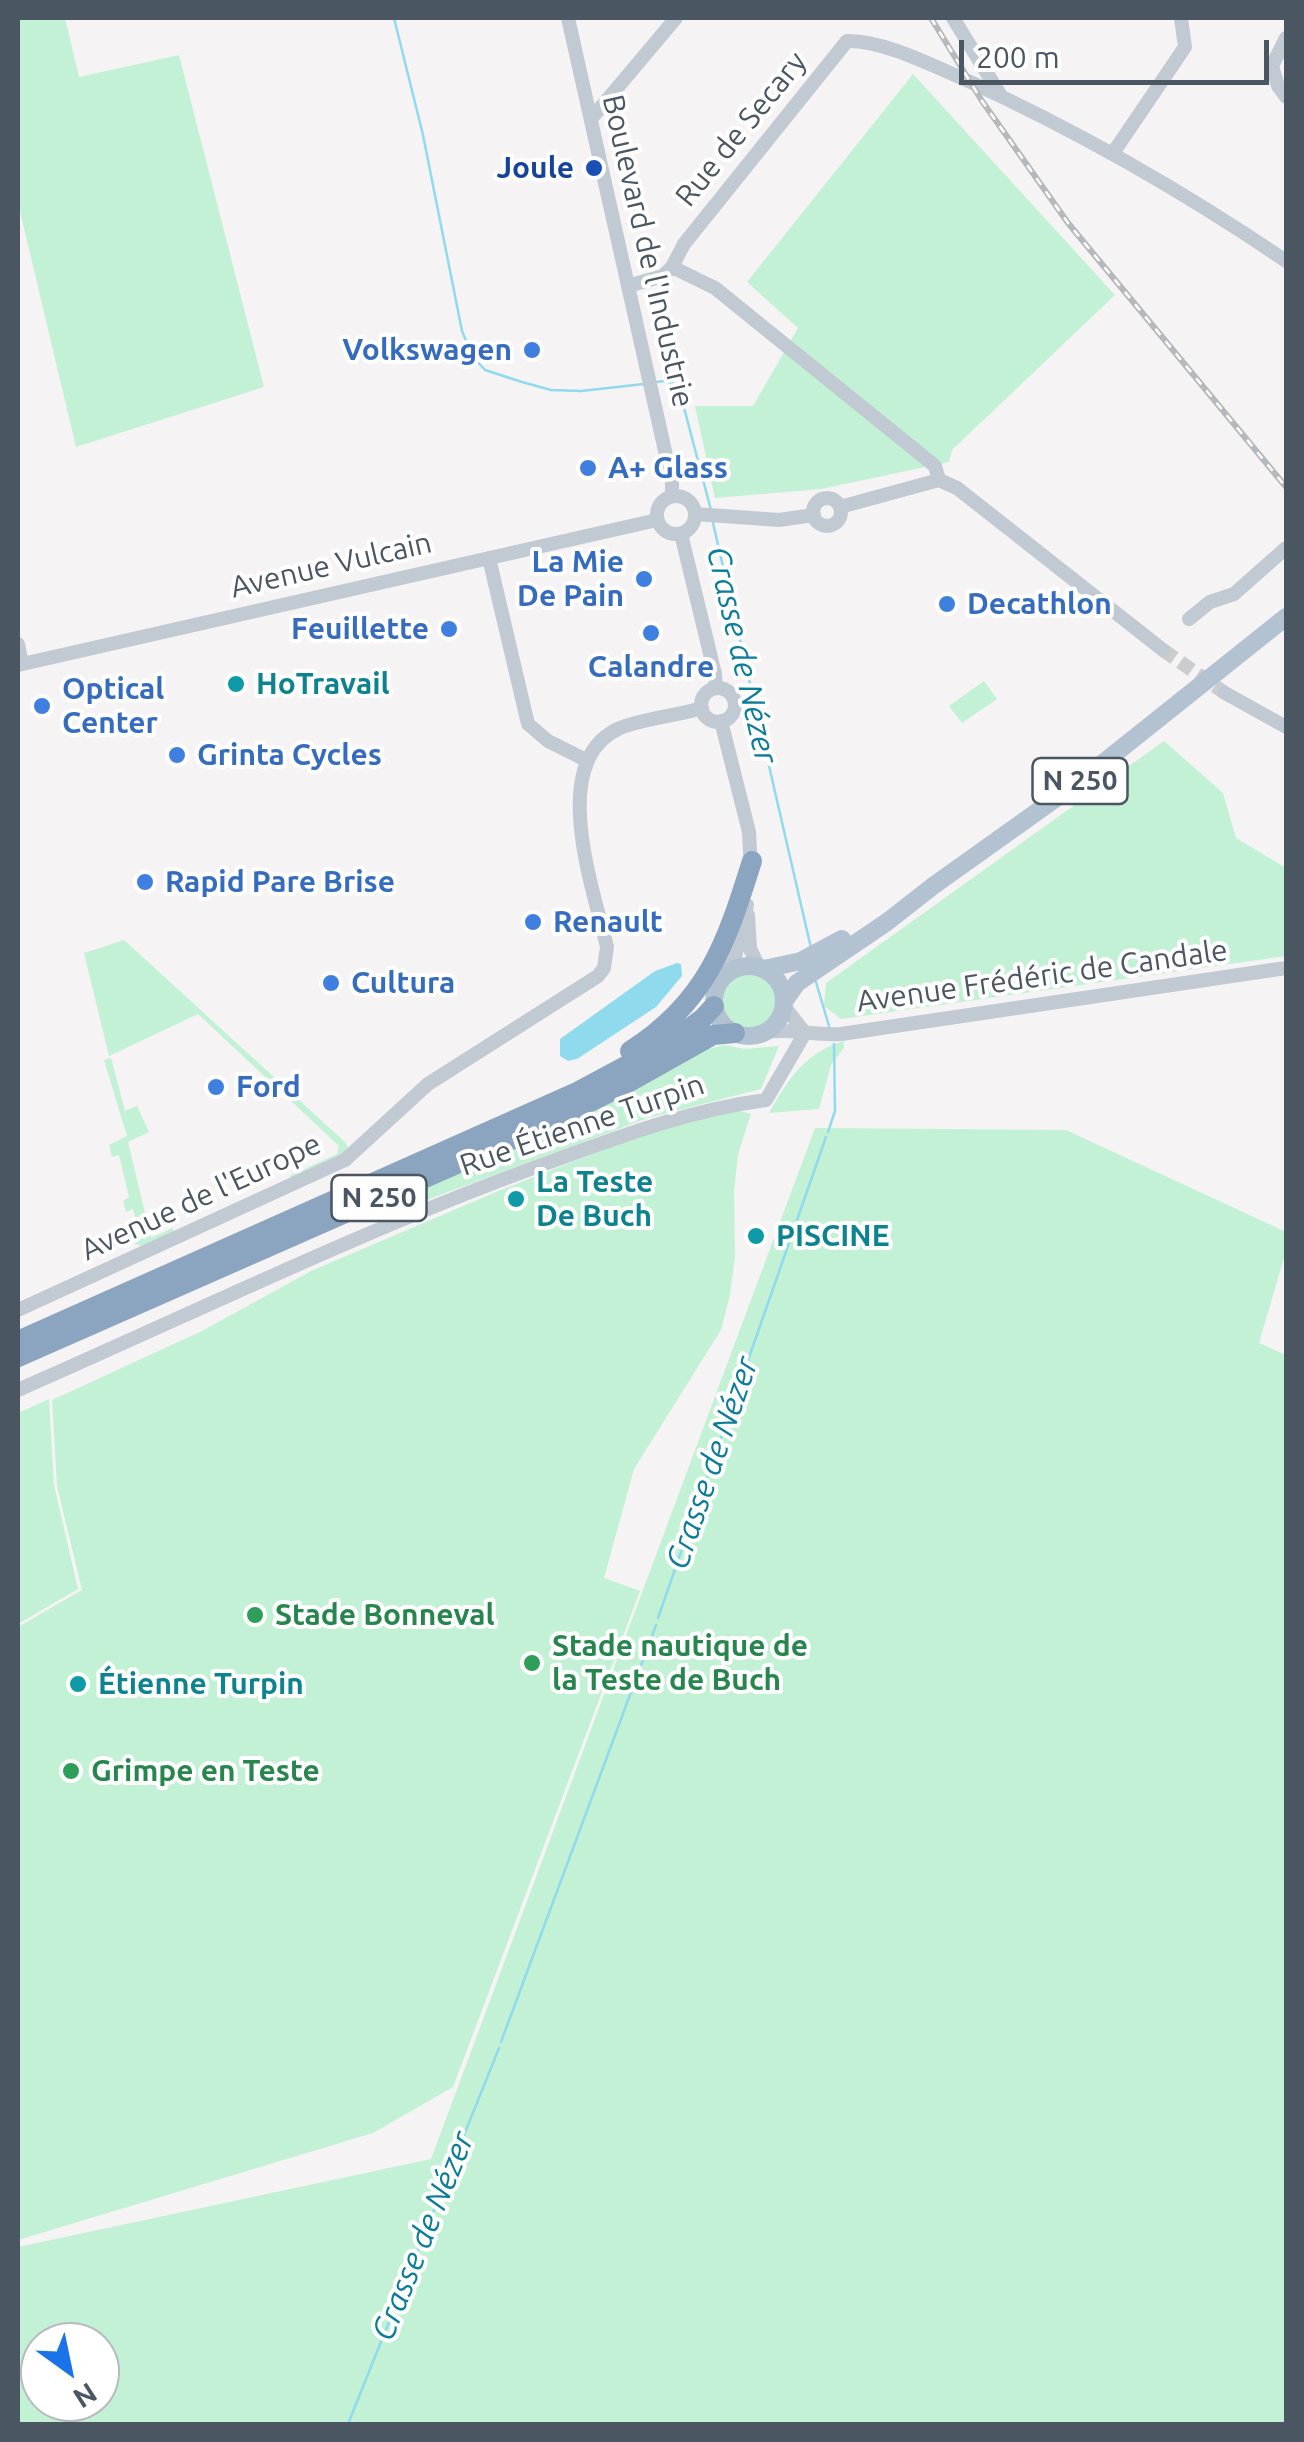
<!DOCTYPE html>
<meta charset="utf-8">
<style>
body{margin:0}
#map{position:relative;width:1304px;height:2442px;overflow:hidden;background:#f5f3f3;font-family:Ubuntu,sans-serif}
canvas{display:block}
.frame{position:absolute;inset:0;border:20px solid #4a5661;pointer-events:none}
.north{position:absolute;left:20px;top:2322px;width:100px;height:100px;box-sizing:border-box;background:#fff;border:2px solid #b7bbc0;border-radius:50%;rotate:147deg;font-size:28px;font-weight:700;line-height:40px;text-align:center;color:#4a5661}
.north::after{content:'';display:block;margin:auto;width:35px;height:45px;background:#1a73e8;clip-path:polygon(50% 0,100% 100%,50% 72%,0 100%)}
.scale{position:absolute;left:959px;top:40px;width:310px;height:45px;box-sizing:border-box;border:5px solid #4a5661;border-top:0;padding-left:12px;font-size:30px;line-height:35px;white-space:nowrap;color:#4a5661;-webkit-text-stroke:8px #fff;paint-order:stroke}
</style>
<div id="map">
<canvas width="1304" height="2442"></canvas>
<div class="frame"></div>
<div class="north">N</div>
<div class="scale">200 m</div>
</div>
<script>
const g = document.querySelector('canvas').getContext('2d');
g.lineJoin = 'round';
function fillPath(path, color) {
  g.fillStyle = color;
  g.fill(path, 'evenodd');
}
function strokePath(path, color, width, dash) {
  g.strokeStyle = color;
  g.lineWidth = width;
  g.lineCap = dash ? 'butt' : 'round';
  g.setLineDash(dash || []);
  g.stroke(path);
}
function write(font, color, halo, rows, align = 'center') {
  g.font = font + ' Ubuntu,sans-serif';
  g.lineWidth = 8;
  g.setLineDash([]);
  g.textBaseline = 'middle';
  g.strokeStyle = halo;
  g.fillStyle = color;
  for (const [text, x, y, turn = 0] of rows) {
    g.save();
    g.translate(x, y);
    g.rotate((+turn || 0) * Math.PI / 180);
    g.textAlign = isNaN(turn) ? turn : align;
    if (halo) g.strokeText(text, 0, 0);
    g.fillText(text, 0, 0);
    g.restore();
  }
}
fillPath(new Path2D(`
 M18 18H65L79 77 179 55 264 387 76 447 18 203Z
 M913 74 1115 295 952 450 949 462 821 489 715 498 695 406H753L798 328 747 282Z
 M984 681 997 699 962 723 949 706Z
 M1164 741 1223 793 1236 838 1286 868V956L841 1019 824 1006 826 983Z
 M124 940 345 1142 348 1148 346 1153 291 1179 289 1176 337 1154 339 1146 198 1014 109 1056 84 953Z
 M722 1001a28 28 0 1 1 56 0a28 28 0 1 1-56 0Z
 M844 1041V1048L831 1065 819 1109 769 1113C788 1080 805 1052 844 1041Z
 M725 1045 744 1049 779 1046 761 1089 648 1118 421 1202 415 1189 698 1051Z
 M111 1058 125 1111 137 1106 149 1132 128 1142 151 1238 173 1228V1232L142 1246 135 1244 132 1236 139 1230 133 1209 126 1212 123 1201 129 1197 119 1155 112 1157 109 1145 127 1136 104 1060Z
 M729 1108 751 1114 738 1154 734 1192 735 1257 730 1295 721 1330 634 1469 604 1578 640 1591 453 2087 373 2133 18 2240V1627L82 1590 57 1486 52 1400 202 1331 311 1271 496 1192 630 1139Z
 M815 1128 1066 1130 1286 1232V1251L1259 1343 1286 1355V2424H18V2247L431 2159ZM40 2342H100V2402H40Z
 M49 1399 54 1485 78 1589 18 1624V1413Z`), '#c3f1d5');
fillPath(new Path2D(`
 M677 963 681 964 682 976 656 1007 577 1059 568 1061 560 1056V1039L655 971Z`), '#90daee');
strokePath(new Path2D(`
 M394 18 423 135 462 331 473 357 485 370 522 382 551 390 581 391 644 384
 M656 382 664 381 678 385 711 510
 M713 523 811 948
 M816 982 829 1026
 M828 1132 835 1111 834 1044
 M658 1618 826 1137
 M501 2042 656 1625
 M348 2424 499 2048`), '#90daee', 2.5);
strokePath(new Path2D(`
 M1163 650 1225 693`), '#caccce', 14, [14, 7]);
strokePath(new Path2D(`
 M568 18 672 482V496
 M953 18 1001 96
 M1286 38 1272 66 1278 86 1286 97
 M591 119 676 18
 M1113 153 1185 47 1181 18
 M672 267 684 244 847 41C882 40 931 65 964 79 1078 131 1183 191 1286 261
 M628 286 663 276 672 267 715 288 935 466 939 480
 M939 480 957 488 1163 650
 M657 515a19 19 0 1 1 38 0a19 19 0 1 1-38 0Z
 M813 512a14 14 0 1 1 28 0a14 14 0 1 1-28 0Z
 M840 507 939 480
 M696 514 779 520 814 515
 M681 534 715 674 716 688
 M489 558 528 724 548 741 586 760
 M1189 619 1210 602 1234 594 1286 548
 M18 644 22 664
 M18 665 657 520
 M701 705a17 17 0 1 1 34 0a17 17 0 1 1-34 0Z
 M1225 693 1286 727
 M721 721 749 832 751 869
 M748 915 750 949 759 967
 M726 975 735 957 747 905
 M784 1006 805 1033
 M767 1032C792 1028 815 1036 841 1034L1286 968
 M18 1310 345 1160 428 1084 598 976 604 968 607 947C594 890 546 760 620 728 645 718 676 716 702 708
 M18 1390C194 1313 367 1228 547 1163 619 1137 689 1110 766 1100L805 1033`), '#c1cad2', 14);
strokePath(new Path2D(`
 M714 1001a35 35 0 1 1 70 0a35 35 0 1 1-70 0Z
 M764 969 801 961 842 939
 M785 1000 797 983 887 922 933 886 1083 779 1286 617`), '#b3c2d1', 18);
strokePath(new Path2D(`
 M630 1051C707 1002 726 944 752 861
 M18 1341 575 1093 674 1040 703 1018 714 1006
 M18 1357 536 1129 624 1085 713 1035 735 1033`), '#8ba5c1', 20);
const rail = new Path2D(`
 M931 18 982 101 1068 223 1286 487`);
strokePath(rail, '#b5b8bd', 6);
strokePath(rail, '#fff', 2.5, [8]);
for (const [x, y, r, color] of [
 [594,168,10,"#1a4fb4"],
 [532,350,10,"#3f7fe0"],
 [588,468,10,"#3f7fe0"],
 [644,579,10,"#3f7fe0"],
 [947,604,10,"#3f7fe0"],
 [449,629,10,"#3f7fe0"],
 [651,633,10,"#3f7fe0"],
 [236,684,10,"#0f9aa8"],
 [42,706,10,"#3f7fe0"],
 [177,755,10,"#3f7fe0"],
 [145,882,10,"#3f7fe0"],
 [533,922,10,"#3f7fe0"],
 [331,983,10,"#3f7fe0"],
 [216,1087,10,"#3f7fe0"],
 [516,1199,10,"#0f9aa8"],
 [756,1236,10,"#0f9aa8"],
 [255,1615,10,"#2e9e5b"],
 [532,1663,10,"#2e9e5b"],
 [78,1684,10,"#0f9aa8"],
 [71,1771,10,"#2e9e5b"]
]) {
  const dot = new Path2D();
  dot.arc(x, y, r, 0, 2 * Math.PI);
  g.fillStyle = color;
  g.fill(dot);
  strokePath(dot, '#fff', 4);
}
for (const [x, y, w] of [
 [1080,781,95],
 [379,1198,95]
]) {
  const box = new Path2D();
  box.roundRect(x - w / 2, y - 23, w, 46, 8);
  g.fillStyle = '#fff';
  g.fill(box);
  strokePath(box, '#4a5661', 2.5);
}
write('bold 28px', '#4a5661', null, [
 ["N 250",1080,781],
 ["N 250",379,1198]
]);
write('30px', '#4a5661', '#fff', [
 ["Rue de Secary",741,129,-51],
 ["Boulevard de l'Industrie",648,251,77],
 ["Avenue Vulcain",331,565,-13],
 ["Avenue Frédéric de Candale",1042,976,-8],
 ["Rue Étienne Turpin",582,1125,-19],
 ["Avenue de l'Europe",201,1197,-25]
]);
write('bold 30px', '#164399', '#fff', [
 ["Joule",574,168]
], 'right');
write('bold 30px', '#366cbe', '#fff', [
 ["Volkswagen",512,350,"right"],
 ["A+ Glass",608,468],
 ["La Mie",624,562,"right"],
 ["De Pain",624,596,"right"],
 ["Decathlon",967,604],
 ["Feuillette",429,629,"right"],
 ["Calandre",651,667,"center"],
 ["Optical",62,689],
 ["Center",62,723],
 ["Grinta Cycles",197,755],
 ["Rapid Pare Brise",165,882],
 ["Renault",553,922],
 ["Cultura",351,983],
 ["Ford",236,1087]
], 'left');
write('bold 30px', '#0d838f', '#fff', [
 ["HoTravail",256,684],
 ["La Teste",536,1182],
 ["De Buch",536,1216],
 ["PISCINE",776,1236],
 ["Étienne Turpin",98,1684]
], 'left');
write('bold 30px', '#27864d', '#fff', [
 ["Stade Bonneval",275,1615],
 ["Stade nautique de",552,1646],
 ["la Teste de Buch",552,1680],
 ["Grimpe en Teste",91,1771]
], 'left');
write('italic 32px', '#0c7c9b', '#fff', [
 ["Crasse de Nézer",742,655,77],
 ["Crasse de Nézer",712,1463,-71],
 ["Crasse de Nézer",423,2236,-68]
]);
</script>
